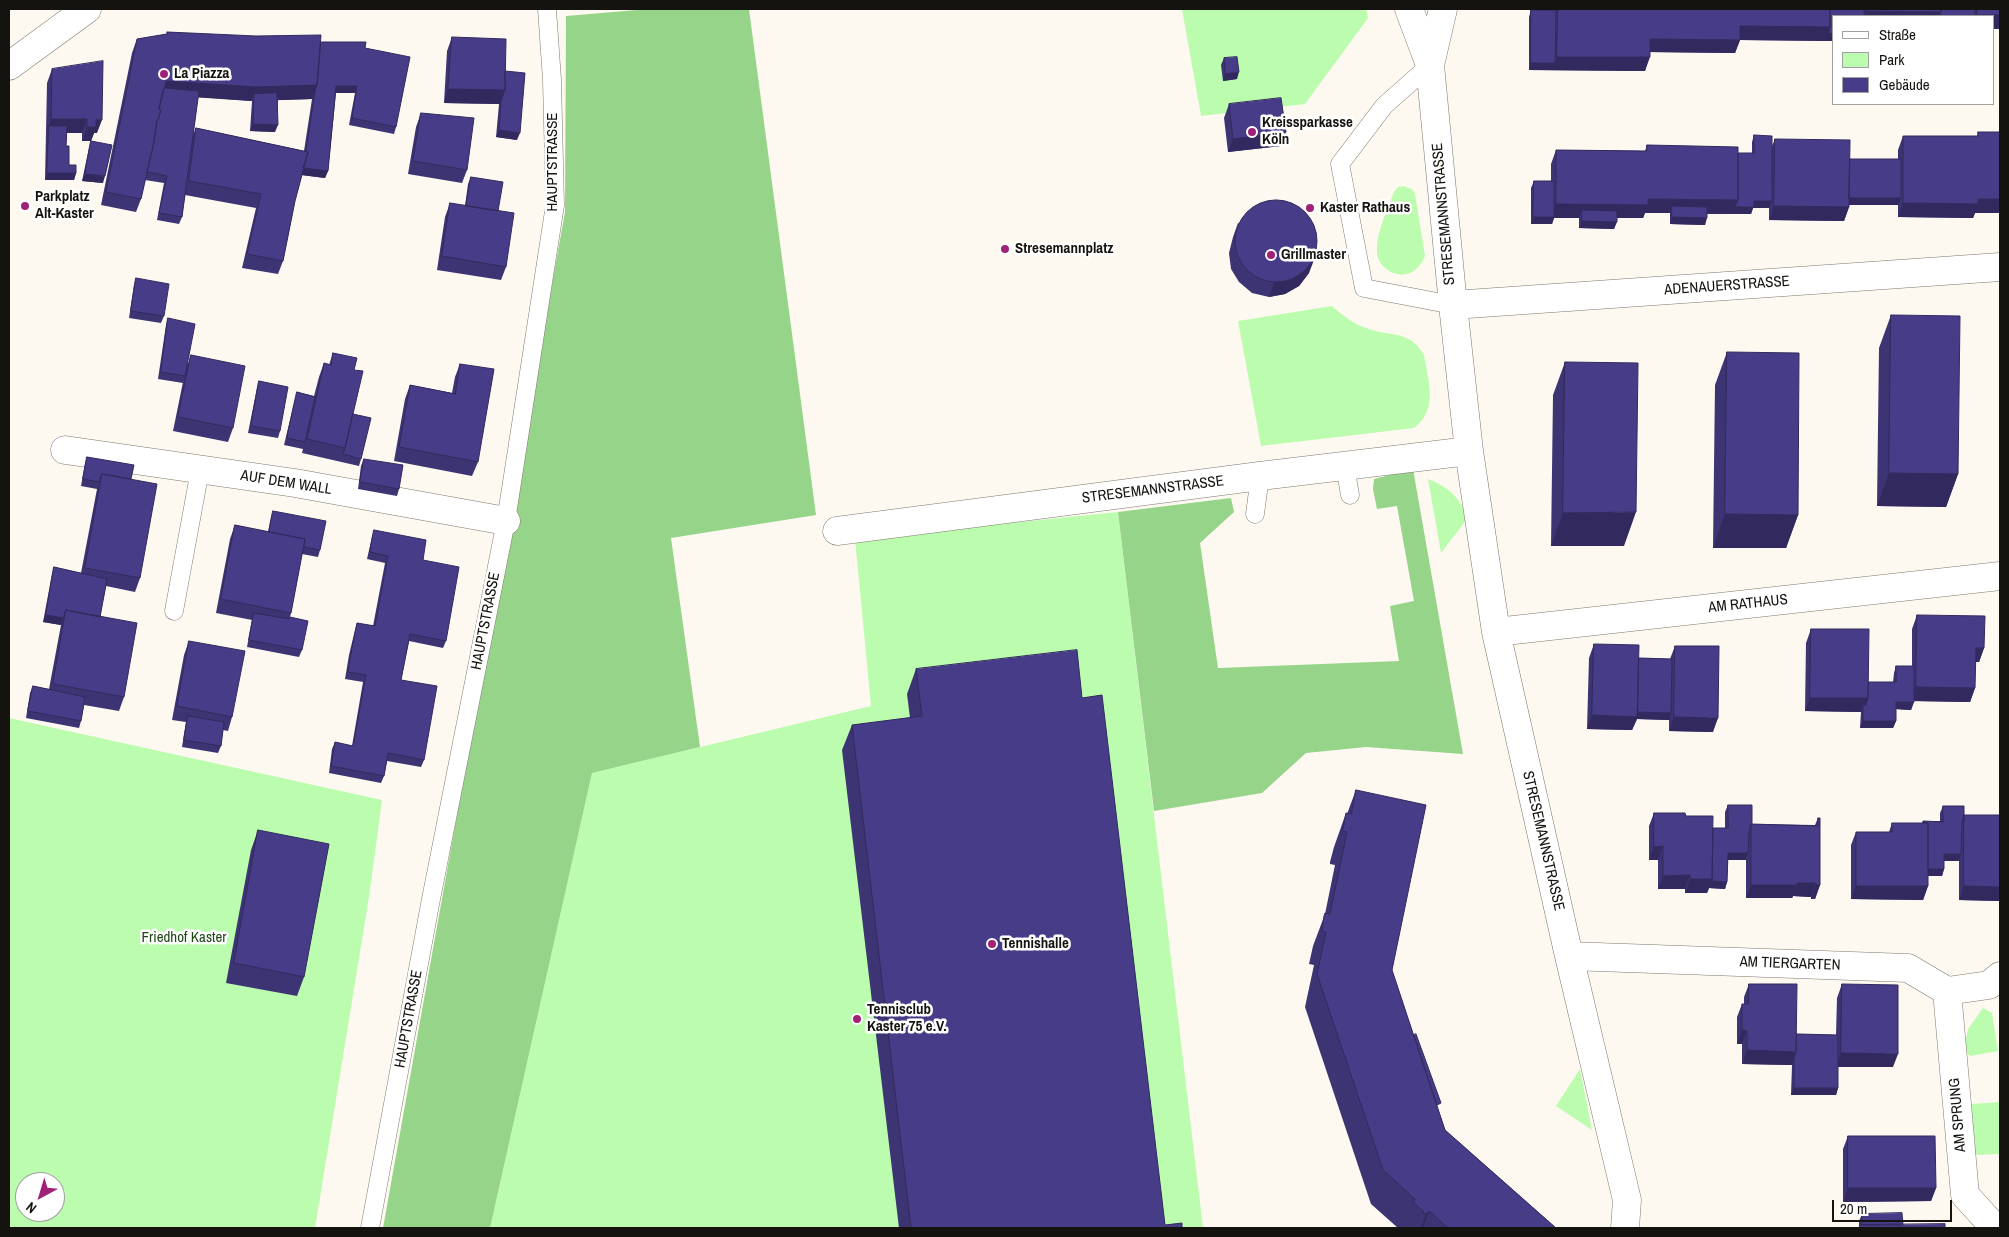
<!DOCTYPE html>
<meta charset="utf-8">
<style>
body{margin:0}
#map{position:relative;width:2009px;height:1237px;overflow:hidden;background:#fef9f0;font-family:"Archivo Narrow",sans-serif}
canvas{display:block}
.frame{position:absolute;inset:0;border:10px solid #15130f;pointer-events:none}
.legend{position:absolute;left:1832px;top:15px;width:162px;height:90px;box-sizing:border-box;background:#fff;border:1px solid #a1a19f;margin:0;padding:6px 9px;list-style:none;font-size:15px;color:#15130f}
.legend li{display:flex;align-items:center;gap:10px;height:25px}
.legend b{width:25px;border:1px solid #a1a19f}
.north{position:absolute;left:15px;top:1172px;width:50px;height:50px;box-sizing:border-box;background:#fff;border:1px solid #a1a19f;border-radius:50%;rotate:219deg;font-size:14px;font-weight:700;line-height:20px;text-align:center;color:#15130f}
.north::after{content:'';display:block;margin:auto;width:18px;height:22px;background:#9f2276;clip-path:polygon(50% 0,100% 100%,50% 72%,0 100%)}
.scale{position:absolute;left:1832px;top:1200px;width:120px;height:22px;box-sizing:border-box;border:2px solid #15130f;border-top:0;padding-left:6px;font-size:15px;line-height:18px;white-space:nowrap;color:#15130f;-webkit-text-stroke:4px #fff;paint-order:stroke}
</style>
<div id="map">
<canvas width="2009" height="1237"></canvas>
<div class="frame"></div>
<ul class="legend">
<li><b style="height:6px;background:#fff"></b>Straße</li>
<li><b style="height:14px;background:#bcfcaf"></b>Park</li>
<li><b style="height:14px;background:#473c87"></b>Gebäude</li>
</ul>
<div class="north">N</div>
<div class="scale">20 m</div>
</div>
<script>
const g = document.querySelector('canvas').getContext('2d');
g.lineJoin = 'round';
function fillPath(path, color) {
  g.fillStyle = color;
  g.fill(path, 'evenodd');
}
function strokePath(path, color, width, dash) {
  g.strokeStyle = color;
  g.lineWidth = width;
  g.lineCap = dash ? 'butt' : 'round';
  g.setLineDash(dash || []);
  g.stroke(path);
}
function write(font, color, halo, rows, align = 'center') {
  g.font = font + ' "Archivo Narrow",sans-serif';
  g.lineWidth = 5;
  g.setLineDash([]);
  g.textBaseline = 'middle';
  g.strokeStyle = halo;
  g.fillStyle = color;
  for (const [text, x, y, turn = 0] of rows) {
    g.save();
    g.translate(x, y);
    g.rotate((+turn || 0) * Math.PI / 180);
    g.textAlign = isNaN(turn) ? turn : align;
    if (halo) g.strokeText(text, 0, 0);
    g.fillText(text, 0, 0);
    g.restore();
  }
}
fillPath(new Path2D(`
 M1182 9H1366L1368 18 1305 104 1201 116Z
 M1403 186 1412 189 1415 194 1425 256C1422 263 1417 270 1410 273 1395 279 1377 267 1377 251 1376 233 1388 209 1394 192L1398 187Z
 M1332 306C1343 316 1355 325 1369 329 1392 337 1410 330 1424 355 1428 381 1439 409 1414 428L1261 446 1238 321Z
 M1428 479C1448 487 1461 497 1467 519L1441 553Z
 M1118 512 1203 1228H490L592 773 871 706 855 539Z
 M9 718 382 800 369 897 315 1228H9ZM25 1182H55V1212H25Z
 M1983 1008 1992 1013 1998 1051 1970 1056 1964 1050 1968 1029Z
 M1580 1069 1592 1130 1556 1106Z
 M2000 1102V1154L1975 1155 1971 1104Z`), '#bcfcaf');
fillPath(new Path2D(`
 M649 9H749L816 515 671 538 700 747 592 773 490 1228H383L565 212 566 16Z
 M1413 469 1463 754 1366 747 1306 753 1262 793 1154 811 1118 512 1231 498 1234 512 1200 543 1218 668 1399 661 1390 606 1414 601 1397 506 1377 509 1373 489 1374 479Z`), '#96d489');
const lane = new Path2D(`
 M1430 65 1384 106 1340 164 1364 288 1453 305
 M1345 466 1350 495
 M1255 514 1260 476
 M174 611 200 470
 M370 1228 431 899 506 521 555 205 552 80 547 9`);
const street = new Path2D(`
 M1409 9 1430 65 1453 305 1469 451 1496 632 1569 956 1627 1200 1625 1228
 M1430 65 1443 9
 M9 66 87 9
 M1453 305 2000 267
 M65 450 295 483 506 521
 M837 531 1260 476 1469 451
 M1496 632 2000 576
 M1569 956 1908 968 1947 991 1989 985 2000 976
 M1947 991 1965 1195 1995 1228`);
strokePath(lane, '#7e786e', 19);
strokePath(street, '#7e786e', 29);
strokePath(lane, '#fff', 18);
strokePath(street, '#fff', 28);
fillPath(new Path2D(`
 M1556 9H2000V29H1993V16H1833V41L1740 40 1735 53 1650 52 1645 71 1529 70V17L1531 10H1556Z
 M167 32 321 42 365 48 396 127 394 134 349 125 355 93H336L328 171 325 178 302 175 295 201 283 261 278 274 242 268 256 208 185 195 182 217 179 224 157 220 164 183 145 180 141 199 136 212 101 205 132 53 137 39 167 34ZM198 97 252 101 250 131 275 132 278 100 312 99 304 151 196 128 193 135Z
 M452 37 505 71 517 140 496 137 499 104 444 103 447 51Z
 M1224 58 1237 79 1223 81 1221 65Z
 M52 69 97 133H94L91 141H82V133H67L66 146 69 165 76 173 74 180H45L47 83Z
 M1229 104 1281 146 1228 152 1224 118Z
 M421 113 467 170 462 183 408 174 416 127Z
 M1978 132H2000V213H1975L1973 218 1898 217V205H1849V207L1844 221 1769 220V208H1753L1751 214H1707L1705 225 1670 224V213H1645L1643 218H1617L1614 229 1579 228V218H1554L1552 224H1531V188L1534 181H1551V164L1556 150 1645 151 1647 145 1738 153H1752V142L1754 135 1772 146 1775 139 1850 159H1898V150L1903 136H1977Z
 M91 141 103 183 82 181 89 148Z
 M471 177 498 211 506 267 501 280 437 270 445 217 450 203 465 206 468 184Z
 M1238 223 1309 273 1299 286 1285 294 1269 297 1252 293 1239 282 1231 269 1229 253 1233 237Z
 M136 278 164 316 161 323 129 318 134 285Z
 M1891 315 1958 474 1946 507 1877 506 1879 348Z
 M168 318 188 364 191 355 233 428 228 442 173 431 183 382V383L158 379 166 325Z
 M1727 352 1798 515 1786 548H1713L1715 385Z
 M333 353 354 370 353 414 361 459 359 466 302 453 303 449 284 445 295 399 297 392 314 396 319 377 324 363 329 365Z
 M1565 362 1624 546H1551L1553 395Z
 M460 364 478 462 472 476 394 461 405 399 410 385 452 393 455 377Z
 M259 381 280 431 278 438 248 433 257 388Z
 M87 457 131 479 140 578 135 592 106 586 100 617 124 697 119 711 84 705 81 721 79 728 26 718 30 693 33 686 49 689 61 625 43 622 52 574 54 567 81 573 97 489 81 486 85 464Z
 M364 459 399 489 397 496 358 489 361 466Z
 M273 511 320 550 318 557 302 554 291 613 290 617 302 650 299 657 247 647 252 620 216 613 230 539 235 525 268 532 271 518Z
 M374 530 423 560 446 641 443 648 409 641 401 680 424 760 421 767 387 761 384 776 381 783 329 773 332 749 335 742 352 746 363 682 345 679 349 655 355 630 357 623 373 626 385 563 367 559 372 537Z
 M1917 615 1984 648 1979 662H1975V688L1970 702 1914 701 1911 710 1896 709V721L1893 728H1860L1861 712 1805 711 1806 643 1811 629 1868 682H1893L1894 673 1896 666H1912V629Z
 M189 641 232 717 228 731 223 730 221 746 218 753 182 747 186 722 172 720 184 655Z
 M1594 644 1639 658 1670 659 1675 646 1713 732 1669 731V720L1637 719 1632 730 1587 729 1589 658Z
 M916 669 1082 698 1165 1225 1182 1228H899L842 750 852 725 910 718 907 694Z
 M1356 790 1392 970 1445 1130 1556 1228H1398L1371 1204 1305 1007 1314 965 1309 964 1313 946 1325 914 1335 865 1330 864V862L1334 847 1346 813 1347 814Z
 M1728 805 1752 824 1815 825 1818 818 1820 885 1815 899H1811V897L1793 896 1792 898H1746V859L1728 860 1727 882 1725 889 1709 888 1707 893H1685V889H1658V860H1649V826L1654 813 1686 816 1713 828H1725V812Z
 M1943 806 1964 815H2000V901L1959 900V861H1944V869L1942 876H1928V886L1923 900 1851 899V845L1856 832H1889L1892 823H1922L1923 821H1940V813Z
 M258 830 304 977 297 996 226 983 251 850Z
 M1749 984 1797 1034 1836 1035 1837 998 1842 984 1893 1067H1838V1088L1836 1095H1791L1792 1065 1742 1064V1044H1737V1017L1742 1004H1744V997Z
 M1848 1136 1936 1188 1931 1201 1843 1202V1149Z
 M1862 1214 1903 1225 1945 1228H1859V1221Z`), '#3d3474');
fillPath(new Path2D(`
 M1866 11 1941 12 1940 16H1864Z
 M1977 15H2000V29H1993V16H1976Z
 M1740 26 1830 27 1833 34V41L1740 40 1735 53 1645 52 1650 39Z
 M1557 57H1650L1645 71 1529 70 1531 63H1555Z
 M1239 72 1237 79 1223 81 1225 74Z
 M166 81 317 85 312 99 254 101V94L251 101 162 95Z
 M336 86H357L355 93H334Z
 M448 89 505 90 500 104 444 103Z
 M51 119H87L82 133H49V126Z
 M96 119 102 120 97 133H94L91 141H82L87 127Z
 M253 124 278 125 275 132 250 131Z
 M499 130 520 133 517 140 496 137Z
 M1286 132 1281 146 1228 152 1233 139Z
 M303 168 328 171 325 178 301 175Z
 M47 173H76L74 180H45Z
 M85 174 105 176 103 183 82 181Z
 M1847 198H1901L1898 205H1844Z
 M1648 199 1738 200 1772 201 1769 208H1753L1751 214 1672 213V206L1670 213H1645L1643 218H1582V210L1579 218H1554L1552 224H1531L1533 217H1551L1556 204Z
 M1978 199H2000V213H1975L1973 218 1898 217 1903 203Z
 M1774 206 1849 207 1844 221 1769 220Z
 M1672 217 1707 218 1705 225 1670 224Z
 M1582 221 1617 222 1614 229 1579 228Z
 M1314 260 1309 273 1299 286 1285 294 1269 297 1274 283Z
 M1889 473 1958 474 1946 507 1877 506Z
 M1636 512 1624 546H1551L1563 513Z
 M1725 514 1798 515 1786 548H1713Z
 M46 615 63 618 61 625 43 622Z
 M1976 648H1984L1979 662H1971Z
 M1916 687 1975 688 1970 702 1911 701Z
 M1810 698H1868L1863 712V705L1861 712 1805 711Z
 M1896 702H1914L1911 710 1894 709Z
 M1635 712 1671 713 1669 720 1637 719 1632 730 1587 729 1592 715Z
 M1674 717 1718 718 1713 732 1669 731Z
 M1863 721H1896L1893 728H1860Z
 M1663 846 1658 860H1649L1654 847Z
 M1728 853H1748L1746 860H1725Z
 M1944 854H1961L1959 861H1942Z
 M1925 869H1944L1942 876H1923Z
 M1690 875 1685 889H1658L1663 876Z
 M1690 879H1712L1727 882 1725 889 1709 888 1707 893H1685Z
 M1797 883H1816L1811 897 1793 896 1792 898H1746L1751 885Z
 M1816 885H1820L1815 899H1811Z
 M1856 886H1928L1923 900 1851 899Z
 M1964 886 2000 887V901L1959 900Z
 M1742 1030 1747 1031 1742 1044H1737Z
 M1747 1050 1796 1052 1792 1065 1742 1064Z
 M1841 1053 1898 1054 1893 1067H1836Z
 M1794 1088H1838L1836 1095H1791Z
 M1848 1188H1936L1931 1201 1843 1202Z
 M1429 1211 1423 1228H1421L1426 1214Z`), '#322a5e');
const building = new Path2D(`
 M1558 9H1830V27L1740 26V40L1650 39V57H1557Z
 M1830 9H1864V16H1833V34L1828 33 1830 27Z
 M1866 9H1941V12L1866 11Z
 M1941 9H1975V16H1940L1941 12Z
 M1977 9H2000V15H1977Z
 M1531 10H1556L1555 63H1531Z
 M167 32 256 36 321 35 317 85 256 87 166 81 159 109 161 110 158 120H157L154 142 141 199 106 192 137 39 167 34Z
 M452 37 506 39 505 90 448 89Z
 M321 42H366L365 48 410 57 396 127 352 118 357 86H336L328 171 303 168 308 152 306 151 315 91 317 85Z
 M1237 57 1239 72 1225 74 1224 58Z
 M103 61 102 120 96 119V127H87V119H51L52 69Z
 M505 71 525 73 520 133 499 130 501 101 505 90Z
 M164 88 199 91 182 217 159 213 167 176 147 172 154 142 157 120H158L161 110 159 109Z
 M277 93 278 125 253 124 254 94Z
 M1281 98 1286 132 1233 139 1229 104Z
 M421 113 474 118 467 170 413 161Z
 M49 126H67L66 146H69V165H76V173H47Z
 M196 128 308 152 295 201 283 261 247 254 261 194 189 181Z
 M1978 132H2000V199H1978V204L1903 203V136H1978Z
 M1754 135 1772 136V201H1754V207H1735L1738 200V153H1754Z
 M1775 139 1850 140 1849 207 1774 206Z
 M91 141 112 145 105 176 85 174Z
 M1647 145 1738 147V200L1648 199V205L1556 204V150L1646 151Z
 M1850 159H1901V198H1849Z
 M471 177 503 182 498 211 466 206Z
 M1534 181H1554V217H1533Z
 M1235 241a41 41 0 1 1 82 0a41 41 0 1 1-82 0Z
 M450 203 514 213 506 267 442 256Z
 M1672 206 1707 207V218L1672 217Z
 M1582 210 1617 211V222L1582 221Z
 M136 278 169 284 164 316 131 311Z
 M1891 315 1960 316 1958 474 1889 473Z
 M168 318 195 324 185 376 161 372Z
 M1727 352 1799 353 1798 515 1725 514Z
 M333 353 357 358 354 370 363 371 345 448 307 439 324 363 331 365Z
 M191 355 245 366 233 428 178 417Z
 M1565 362 1638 363 1636 512 1563 513Z
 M460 364 494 369 478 462 399 447 410 385 455 394Z
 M259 381 288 387 280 431 251 426Z
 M297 392 315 397 305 442 287 438Z
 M353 414 371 418 361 459 343 454 345 448Z
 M87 457 134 465 131 479 102 474 99 482 83 479Z
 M364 459 403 465 399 489 360 482Z
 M102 474 157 484 140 578 85 568Z
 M273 511 326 521 320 550 304 547 305 539 269 532Z
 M235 525 305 539 291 613 221 599Z
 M374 530 426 540 423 560 459 567 446 641 410 634 401 680 437 686 424 760 388 753 384 776 331 766 335 742 353 746 366 675 348 672 352 648 357 623 375 626 388 556 370 552Z
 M54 567 107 579 100 617 66 610 63 618 46 615Z
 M66 610 137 623 124 697 53 684Z
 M254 613 289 619 290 617 308 621 302 650 249 640Z
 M1917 615 1985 616 1984 648H1976L1975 688 1916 687Z
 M1811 629H1869L1868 698H1810Z
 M189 641 245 651 232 717 177 706Z
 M1594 644 1639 645 1637 717 1592 715Z
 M1675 646H1719L1718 718 1674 717Z
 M1077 650 1082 698 1102 695 1165 1225 1182 1223V1228H911L852 725 922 716 916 669Z
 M1639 658 1672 659 1671 713 1638 712Z
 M1896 666H1914V702H1896V721H1863V705H1866L1868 698V682H1896Z
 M33 686 85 697 81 721 28 711Z
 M188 716 224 722 221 746 184 740Z
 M1356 790 1426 805 1392 970 1445 1130 1556 1228H1448L1429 1211 1426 1214 1423 1213 1424 1212 1413 1202 1415 1199 1383 1170 1317 974 1326 932 1322 931 1324 916 1325 913 1330 914 1347 832 1342 831 1343 829 1346 813 1351 814Z
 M1728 805H1752V824H1751L1749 831 1748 853H1728L1727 882 1712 881 1713 828H1728Z
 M1943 806H1964V822V815L1962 821 1961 854H1944V869H1928V823H1923V821L1943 822Z
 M1654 813H1685L1686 816H1713L1712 879H1690V875L1663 876V846L1654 847Z
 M1964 815H2000V887L1964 886Z
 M1818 818H1820V885H1816V883H1797V885H1751V824L1818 826Z
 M1892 823H1928V886H1856V832H1892Z
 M258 830 329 844 304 977 234 963Z
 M1749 984H1797L1796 1052 1747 1050V1031L1742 1030V1004H1748Z
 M1842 984 1898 985V1054L1841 1053Z
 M1416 1034 1441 1103 1437 1105 1414 1035Z
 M1797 1034 1838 1035V1088H1794V1058L1796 1052Z
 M1848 1136H1935L1936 1188H1848Z
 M1902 1213 1903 1225H1862V1214Z
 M1945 1224V1228H1860V1225Z`);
fillPath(building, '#473c87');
strokePath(building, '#322a5e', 1);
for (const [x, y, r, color] of [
 [164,74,5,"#9f2276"],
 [1252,132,5,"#9f2276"],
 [25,206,5,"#9f2276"],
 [1310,208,5,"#9f2276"],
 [1005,249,5,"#9f2276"],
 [1271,255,5,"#9f2276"],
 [992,944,5,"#9f2276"],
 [857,1019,5,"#9f2276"]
]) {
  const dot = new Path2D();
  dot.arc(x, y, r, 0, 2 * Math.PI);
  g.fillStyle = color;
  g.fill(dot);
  strokePath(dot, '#fff', 2);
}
write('bold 15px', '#15130f', '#fff', [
 ["La Piazza",174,74],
 ["Kreissparkasse",1262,123],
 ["Köln",1262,140],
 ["Parkplatz",35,197],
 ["Alt-Kaster",35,214],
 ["Kaster Rathaus",1320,208],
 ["Stresemannplatz",1015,249],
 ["Grillmaster",1281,255],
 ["Tennishalle",1002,944],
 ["Tennisclub",867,1010],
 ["Kaster 75 e.V.",867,1027]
], 'left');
write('15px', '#15130f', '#fff', [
 ["HAUPTSTRASSE",553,162,-90],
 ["STRESEMANNSTRASSE",1444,214,-95],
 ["ADENAUERSTRASSE",1727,286,-4],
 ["AUF DEM WALL",286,483,9],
 ["STRESEMANNSTRASSE",1153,490,-7],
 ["AM RATHAUS",1748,604,-6],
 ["HAUPTSTRASSE",486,621,-79],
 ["STRESEMANNSTRASSE",1543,841,77],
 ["AM TIERGARTEN",1790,964,2],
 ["HAUPTSTRASSE",409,1019,-80],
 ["AM SPRUNG",1958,1115,-95]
]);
write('15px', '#1e4715', '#fff', [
 ["Friedhof Kaster",184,938]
]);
</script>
